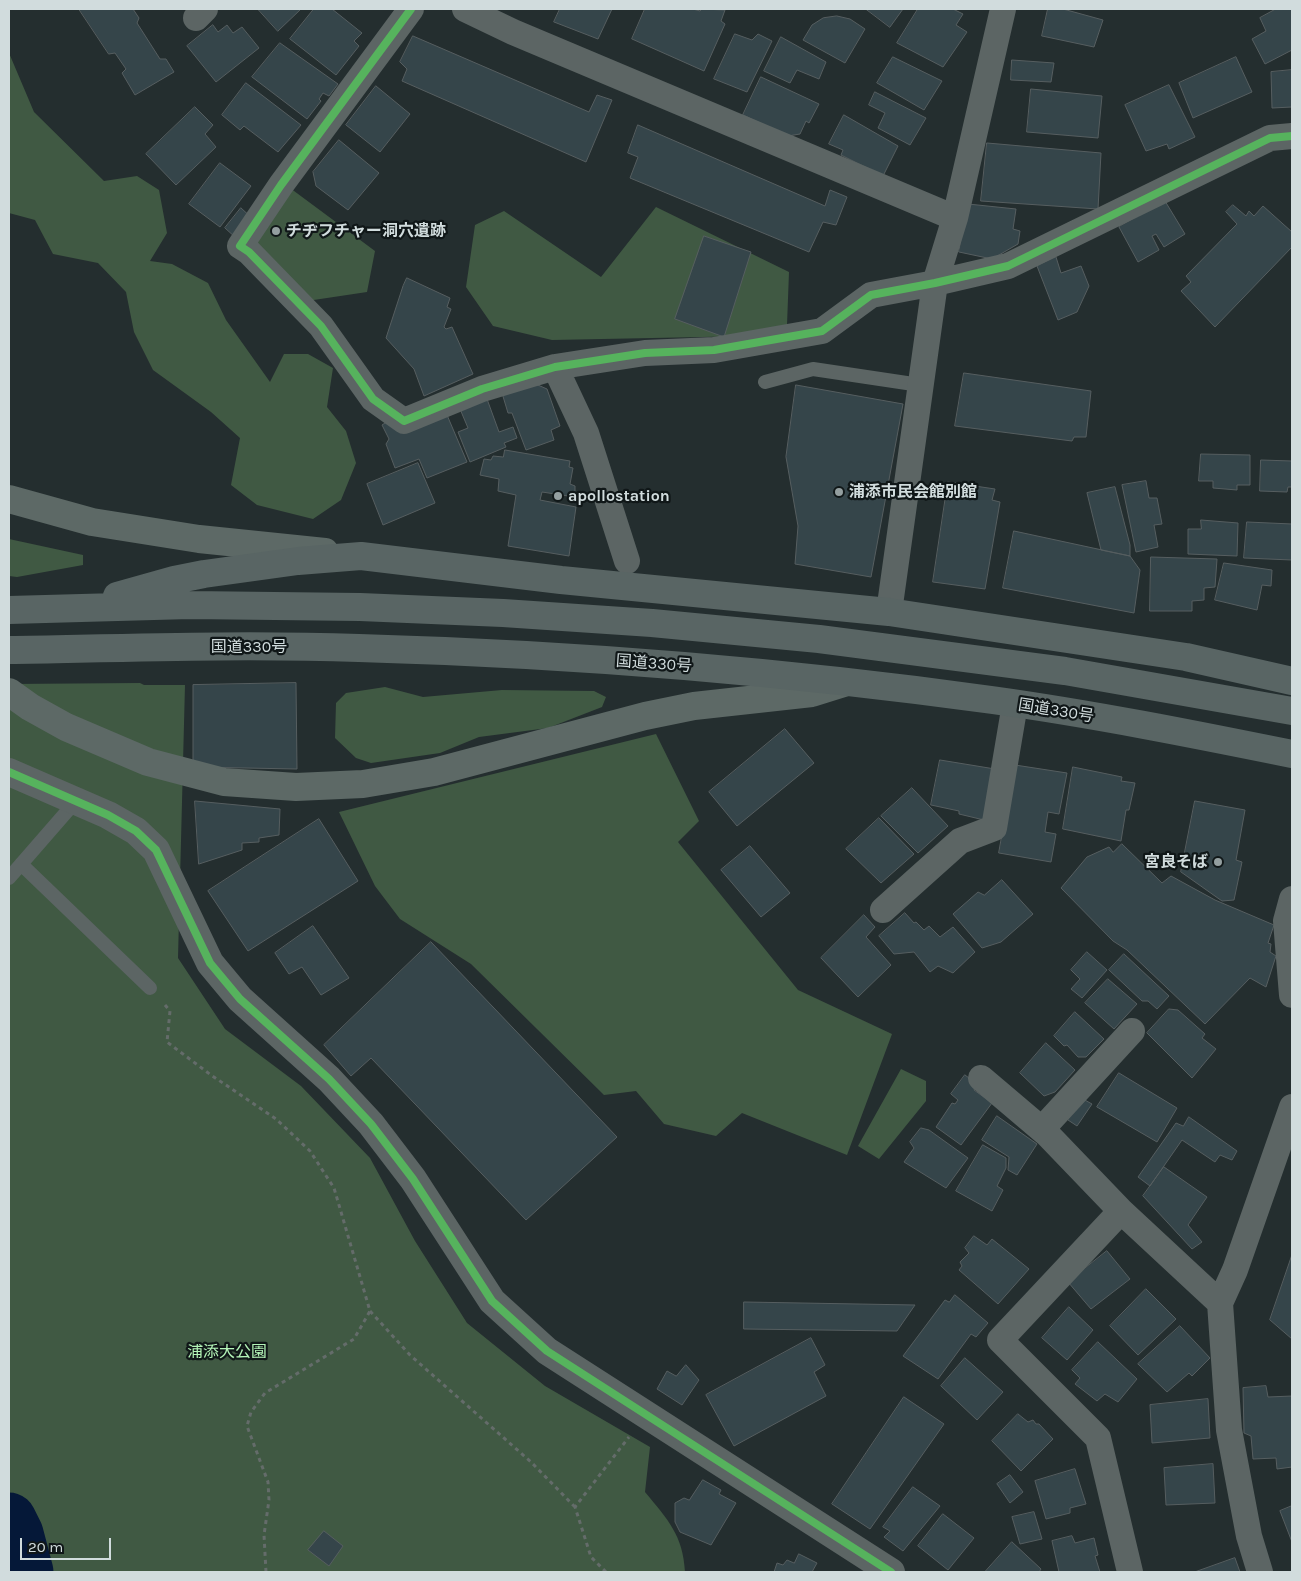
<!DOCTYPE html>
<meta charset="utf-8">
<style>
body{margin:0}
#map{position:relative;width:1301px;height:1581px;overflow:hidden;background:#242e2f;font-family:Karla,sans-serif}
canvas{display:block}
.frame{position:absolute;inset:0;border:10px solid #d1dcdd;pointer-events:none}
.scale{position:absolute;left:20px;top:1538px;width:91px;height:22px;box-sizing:border-box;border:2px solid #d1dcdd;border-top:0;padding-left:6px;font-size:15px;line-height:18px;white-space:nowrap;color:#d1dcdd;-webkit-text-stroke:4px #101718;paint-order:stroke}
</style>
<div id="map">
<canvas width="1301" height="1581"></canvas>
<div class="frame"></div>
<div class="scale">20 m</div>
</div>
<script>
const g = document.querySelector('canvas').getContext('2d');
g.lineJoin = 'round';
function fillPath(path, color) {
  g.fillStyle = color;
  g.fill(path, 'evenodd');
}
function strokePath(path, color, width, dash) {
  g.strokeStyle = color;
  g.lineWidth = width;
  g.lineCap = dash ? 'butt' : 'round';
  g.setLineDash(dash || []);
  g.stroke(path);
}
function write(font, color, halo, rows, align = 'center') {
  g.font = font + ' Karla,"Noto Sans JP",sans-serif';
  g.lineWidth = 4.5;
  g.setLineDash([]);
  g.textBaseline = 'middle';
  g.strokeStyle = halo;
  g.fillStyle = color;
  for (const [text, x, y, turn = 0] of rows) {
    g.save();
    g.translate(x, y);
    g.rotate((+turn || 0) * Math.PI / 180);
    g.textAlign = isNaN(turn) ? turn : align;
    if (halo) g.strokeText(text, 0, 0);
    g.fillText(text, 0, 0);
    g.restore();
  }
}
fillPath(new Path2D(`
 M9 53 34 112 104 181 137 176 159 190 167 233 150 261 172 264 208 283 226 320 270 382 284 354H308L333 368 327 407 346 431 356 463 341 500 313 519 257 505 231 485 240 438 211 412 153 370 134 332 126 292 98 263 53 254 35 220 9 213Z
 M290 188 375 251 367 292 307 301 251 245Z
 M656 207 789 272 787 325 753 336 552 340 493 326 466 287 475 225 504 211 601 277Z
 M9 539 83 555V565L17 577 9 576Z
 M140 683 144 685H185L178 958 225 1029 301 1086 370 1158 415 1241 467 1323 545 1386 650 1447 645 1492C668 1520 683 1535 685 1572H9V684Z
 M385 687 423 697 502 690 594 691 606 697 602 707 548 728 479 737 440 753 371 763 356 758 335 738 336 703 346 693Z
 M656 734 699 821 678 842 798 990 892 1034 847 1155 742 1113 716 1136 664 1124 636 1091 604 1095 471 964 400 919 375 886 339 812Z
 M901 1069 926 1081V1101L879 1159 858 1146Z`), '#405943');
strokePath(new Path2D(`
 M9 1520 16 1534 26 1572`), '#051838', 55);
const building = new Path2D(`
 M79 9H133L139 18 137 23 160 59H166L174 72 135 95 122 73 126 69 115 53 109 54Z
 M258 9H301L278 31Z
 M314 9H332L362 33 354 41 359 46 336 75 290 39Z
 M560 9H612L598 39 554 22Z
 M645 9H693L700 11 702 9 725 10 721 21 725 24 704 71 632 39Z
 M866 9H903L890 27Z
 M918 9H953L963 14 956 25 967 32 943 67 897 43Z
 M1048 9H1063L1103 20 1094 47 1042 36Z
 M1276 9H1292V50L1265 64 1252 39 1266 31 1260 18Z
 M837 16 850 19 865 29 845 63 803 40 812 25 823 18Z
 M213 25 218 32 227 25 233 33 242 27 259 48 216 82 187 46Z
 M735 34 752 40 758 34 772 41 747 92 714 79Z
 M413 36 589 112 597 95 612 100 586 162 402 81 407 69 400 62Z
 M781 37 826 62 819 79 797 70 790 83 764 71Z
 M280 43 338 84 329 96 323 93 319 99 321 101 307 119 252 77Z
 M893 57 942 81 924 110 877 83Z
 M1236 57 1252 92 1193 118 1179 83Z
 M1012 60 1054 63 1051 82 1011 80Z
 M1292 70V107L1272 108 1271 72Z
 M761 77 819 104 809 123 806 121 800 134 788 136 743 115Z
 M246 83 301 125 278 152 244 126 240 130 222 115Z
 M1169 85 1195 137 1169 149 1167 144 1146 151 1125 105Z
 M376 86 410 114 380 152 346 125Z
 M1031 89 1102 96 1098 138 1027 132Z
 M875 92 926 118 910 145 878 128 885 113 869 105Z
 M195 107 213 125 205 134 216 147 176 185 146 154Z
 M844 115 898 146 883 176 841 155 843 150 829 144Z
 M638 125 825 206 830 190 847 197 836 225 823 222 809 252 630 178 638 157 628 153Z
 M339 140 379 173 348 210 316 186 313 172Z
 M987 143 1101 153 1098 209 981 201Z
 M220 163 251 186 220 227 189 204Z
 M1165 201 1185 234 1164 247 1156 234 1152 236 1159 250 1138 262 1119 227Z
 M968 204 1016 209 1013 229 1020 231 1018 244 992 259 959 252Z
 M1233 205 1246 216 1249 211 1254 216 1263 206 1292 232V247L1215 327 1181 291 1191 282 1186 276 1237 224 1226 212Z
 M241 208 253 219 236 238 225 228Z
 M704 236 751 252 724 337 675 319Z
 M1056 257 1061 273 1081 266 1089 286 1077 312 1058 320 1037 266Z
 M407 278 450 298 447 307 451 309 444 327 446 329 452 327 473 374 424 396 414 369 386 338 403 286Z
 M964 373 1091 391 1086 437H1074L1072 441 955 426Z
 M531 382 547 389 560 426 551 430 554 440 526 450 512 413H508L502 393Z
 M796 385 903 404 871 577 795 564 798 526 786 457Z
 M487 399 499 432 513 427 517 438 504 443 506 447 470 462 458 432 468 428 460 409Z
 M447 415 467 462 427 478 419 459 395 468 386 444 389 439 382 425 391 419Z
 M505 450 570 461 569 467 573 468 570 484 575 486V497L542 492 540 500 576 507 569 556 508 546 516 495 498 491 499 479 480 475 484 459 491 460 493 456 503 457Z
 M1201 454 1250 455V485H1237V490L1213 488V481H1199Z
 M1261 460 1292 461V487H1288L1287 492 1260 491Z
 M418 463 435 503 383 525 367 484Z
 M1146 481 1149 498H1157L1162 524 1154 525 1158 547 1136 552 1122 485Z
 M948 482 995 489 992 500 1000 502 985 589 933 582Z
 M1115 487 1130 545V556L1101 550 1087 493Z
 M1201 520 1238 523 1237 556 1188 554V529H1201Z
 M1247 522 1292 524V560L1244 558Z
 M1014 531 1130 556 1140 570 1134 613 1003 588Z
 M1151 557 1217 559 1215 587 1204 588V600L1192 601V611H1150Z
 M1224 563 1272 570 1271 586 1262 585 1257 610 1215 600Z
 M296 683 297 769 193 767V685Z
 M785 729 814 763 737 826 709 792Z
 M940 760 995 769 984 820 959 814V811L931 805Z
 M1015 765 1067 773 1059 814 1048 812 1045 832 1056 834 1051 862 999 853Z
 M1073 767 1122 777 1121 781 1135 783 1129 810H1126L1121 841 1063 829Z
 M912 788 948 826 918 853 881 816Z
 M195 801 280 809 279 835 259 838V842L242 843V850L199 864Z
 M1195 801 1245 810 1236 860 1242 862 1234 900 1222 901 1181 872Z
 M879 818 914 854 881 883 846 849Z
 M319 819 358 881 248 951 208 891Z
 M1122 844 1162 883 1171 876 1215 900 1274 925 1268 943 1271 944 1270 952 1276 956 1266 987 1250 978 1205 1024 1127 950 1113 941 1061 888 1087 857 1109 847 1113 852Z
 M750 846 790 893 761 917 721 870Z
 M1002 880 1033 914 1001 942 982 948 953 914 978 892 984 895Z
 M905 913 914 923 916 922 924 930 929 926 940 937 953 927 975 952 953 973 938 966 930 972 914 952 894 954 879 936Z
 M864 915 875 927 866 937 891 965 858 997 821 958Z
 M313 926 349 978 321 995 302 967 289 974 275 953Z
 M431 942 617 1137 526 1220 371 1058 351 1076 324 1045Z
 M1087 952 1107 970 1082 998 1071 989 1080 979 1071 970Z
 M1124 954 1169 996 1157 1009 1148 1001H1142L1109 970Z
 M1108 979 1137 1004 1114 1029 1085 1003Z
 M1169 1009 1178 1010 1205 1034 1202 1038 1216 1049 1192 1078 1147 1033Z
 M1075 1012 1104 1039 1086 1057H1078L1067 1045 1064 1046 1054 1036Z
 M1046 1043 1075 1070 1055 1092 1044 1096 1020 1073Z
 M1119 1073 1177 1108 1157 1142 1097 1107Z
 M965 1075 977 1084 974 1090 992 1103 961 1145 936 1127 952 1103 955 1104 958 1100 951 1094Z
 M1083 1099 1092 1104 1077 1126 1068 1120Z
 M997 1116 1037 1144 1017 1175 1008 1170 1009 1157 982 1140Z
 M1189 1117 1237 1151 1232 1160 1220 1155 1215 1162 1182 1140 1150 1186 1138 1177 1176 1123 1183 1126Z
 M921 1128 929 1130 968 1158 946 1188 904 1162 914 1148 910 1142Z
 M983 1145 1006 1158V1168L997 1186 1003 1190 992 1211 956 1191Z
 M1164 1167 1207 1197 1188 1225 1202 1242 1192 1249 1143 1196Z
 M974 1236 987 1245 992 1239 1029 1269 998 1304 959 1270 962 1266 960 1262 969 1253 965 1248Z
 M1107 1251 1130 1279 1091 1309 1068 1282Z
 M1292 1255V1339L1270 1320Z
 M1146 1289 1176 1319 1138 1355 1110 1326Z
 M955 1295 988 1323 976 1337 971 1334 938 1379 903 1356 945 1300 949 1302Z
 M744 1302 915 1305 897 1331 744 1329Z
 M1069 1307 1093 1330 1067 1360 1042 1338Z
 M1180 1326 1210 1358 1192 1376 1189 1373 1167 1392 1138 1364Z
 M811 1338 825 1365 814 1372 826 1396 734 1446 706 1395Z
 M1098 1342 1137 1379 1118 1402 1105 1394 1097 1401 1075 1384 1080 1378 1072 1370Z
 M965 1358 1003 1392 977 1420 941 1386Z
 M686 1365 699 1380 682 1405 657 1389 667 1371 676 1376Z
 M1266 1386 1268 1397 1292 1396V1467L1277 1469 1276 1458 1253 1459 1251 1436 1244 1433 1243 1388Z
 M904 1397 944 1424 870 1529 832 1504Z
 M1208 1399 1210 1438 1152 1443 1150 1405Z
 M1018 1414 1028 1422 1033 1420 1036 1424H1039L1053 1439 1021 1471 992 1441Z
 M1213 1464 1215 1503 1166 1505 1164 1468Z
 M1075 1469 1086 1504 1070 1508V1513L1046 1519 1035 1481Z
 M1010 1475 1023 1492 1010 1503 997 1484Z
 M703 1480 721 1490 719 1494 736 1503 711 1545 680 1532 675 1522V1503L684 1498 689 1500Z
 M913 1487 940 1506 903 1551 884 1537 890 1531 883 1527Z
 M1292 1506V1542L1280 1511Z
 M1034 1512 1042 1539 1020 1544 1012 1517Z
 M943 1514 974 1538 948 1570 918 1546Z
 M324 1531 343 1546 329 1566 308 1550Z
 M1072 1536 1075 1543 1094 1538 1098 1555 1095 1556 1100 1572H1059L1052 1541Z
 M1012 1542 1041 1569 1039 1572H985Z
 M799 1554 817 1563 812 1572H774L777 1563 783 1565 787 1560 794 1563Z
 M1235 1558 1240 1572H1195Z`);
fillPath(building, '#35454a');
strokePath(building, '#565e60', 1);
strokePath(new Path2D(`
 M165 1005 170 1011 167 1042 211 1075 276 1119 310 1151 334 1188 370 1311 354 1339 265 1393 251 1412 247 1426 268 1482 269 1500 264 1535 266 1572
 M370 1311 410 1355 531 1462 575 1507
 M606 1572 591 1557 575 1507 629 1437`), '#646c6a', 3, [4, 4]);
strokePath(new Path2D(`
 M765 382 813 369 920 385
 M21 864 150 988
 M9 878 76 801`), '#5c6564', 14);
strokePath(new Path2D(`
 M411 9 281 185 240 246 249 252 321 326 373 399 404 421 482 389 555 367 645 353 714 350 822 331 871 295 935 283 1008 266 1270 138 1292 136
 M465 9 513 32 955 218
 M196 18 205 9
 M555 367 586 433 627 561
 M889 612 935 283 955 218 1003 9
 M1292 899 1286 921 1292 995
 M883 910 960 841 994 828 1015 704
 M981 1078 1047 1134 1121 1211
 M1042 1129 1132 1031
 M1130 1572 1098 1438 1000 1340 1121 1211 1220 1303
 M1260 1572 1249 1536 1229 1430 1220 1303 1235 1270 1292 1107`), '#5c6564', 26);
strokePath(new Path2D(`
 M9 772 108 815 136 831 156 850 210 963 240 999 329 1079 371 1124 413 1179 492 1301 547 1351 891 1572`), '#5c6564', 28);
strokePath(new Path2D(`
 M9 499 92 522 199 539 325 552
 M9 692 30 707 66 727 148 762 224 782 296 787 363 784 434 772 645 716 694 706 812 693 844 683`), '#5d6966', 28);
strokePath(new Path2D(`
 M117 596 174 580 204 574 298 561 361 556 561 580 889 612 1186 657 1292 681
 M9 610 190 605 360 607 503 613 652 623 819 639 1065 671 1292 711
 M9 650C125 648 242 644 359 648 571 654 782 671 992 700 1093 714 1193 734 1292 754`), '#596564', 28);
strokePath(new Path2D(`
 M411 9 281 185 240 246 249 252 321 326 373 399 404 421 482 389 555 367 645 353 714 350 822 331 871 295 935 283 1008 266 1270 138 1292 136
 M9 772 108 815 136 831 156 850 210 963 240 999 329 1079 371 1124 413 1179 492 1301 547 1351 891 1572`), '#56b35d', 8);
for (const [x, y, r, color] of [
 [276,231,5,"#949fa0"],
 [839,492,5,"#949fa0"],
 [558,496,5,"#949fa0"],
 [1218,862,5,"#949fa0"]
]) {
  const dot = new Path2D();
  dot.arc(x, y, r, 0, 2 * Math.PI);
  g.fillStyle = color;
  g.fill(dot);
  strokePath(dot, '#101718', 2);
}
write('bold 16px', '#d1dcdd', '#101718', [
 ["チヂフチャー洞穴遺跡",286,231],
 ["浦添市民会館別館",849,492],
 ["apollostation",568,496],
 ["宮良そば",1208,862,"right"]
], 'left');
write('16px', '#d1dcdd', '#101718', [
 ["国道330号",249,647],
 ["国道330号",654,664,4],
 ["国道330号",1056,711,9]
]);
write('16px', '#b4f5b8', '#101718', [
 ["浦添大公園",227,1352]
]);
</script>
